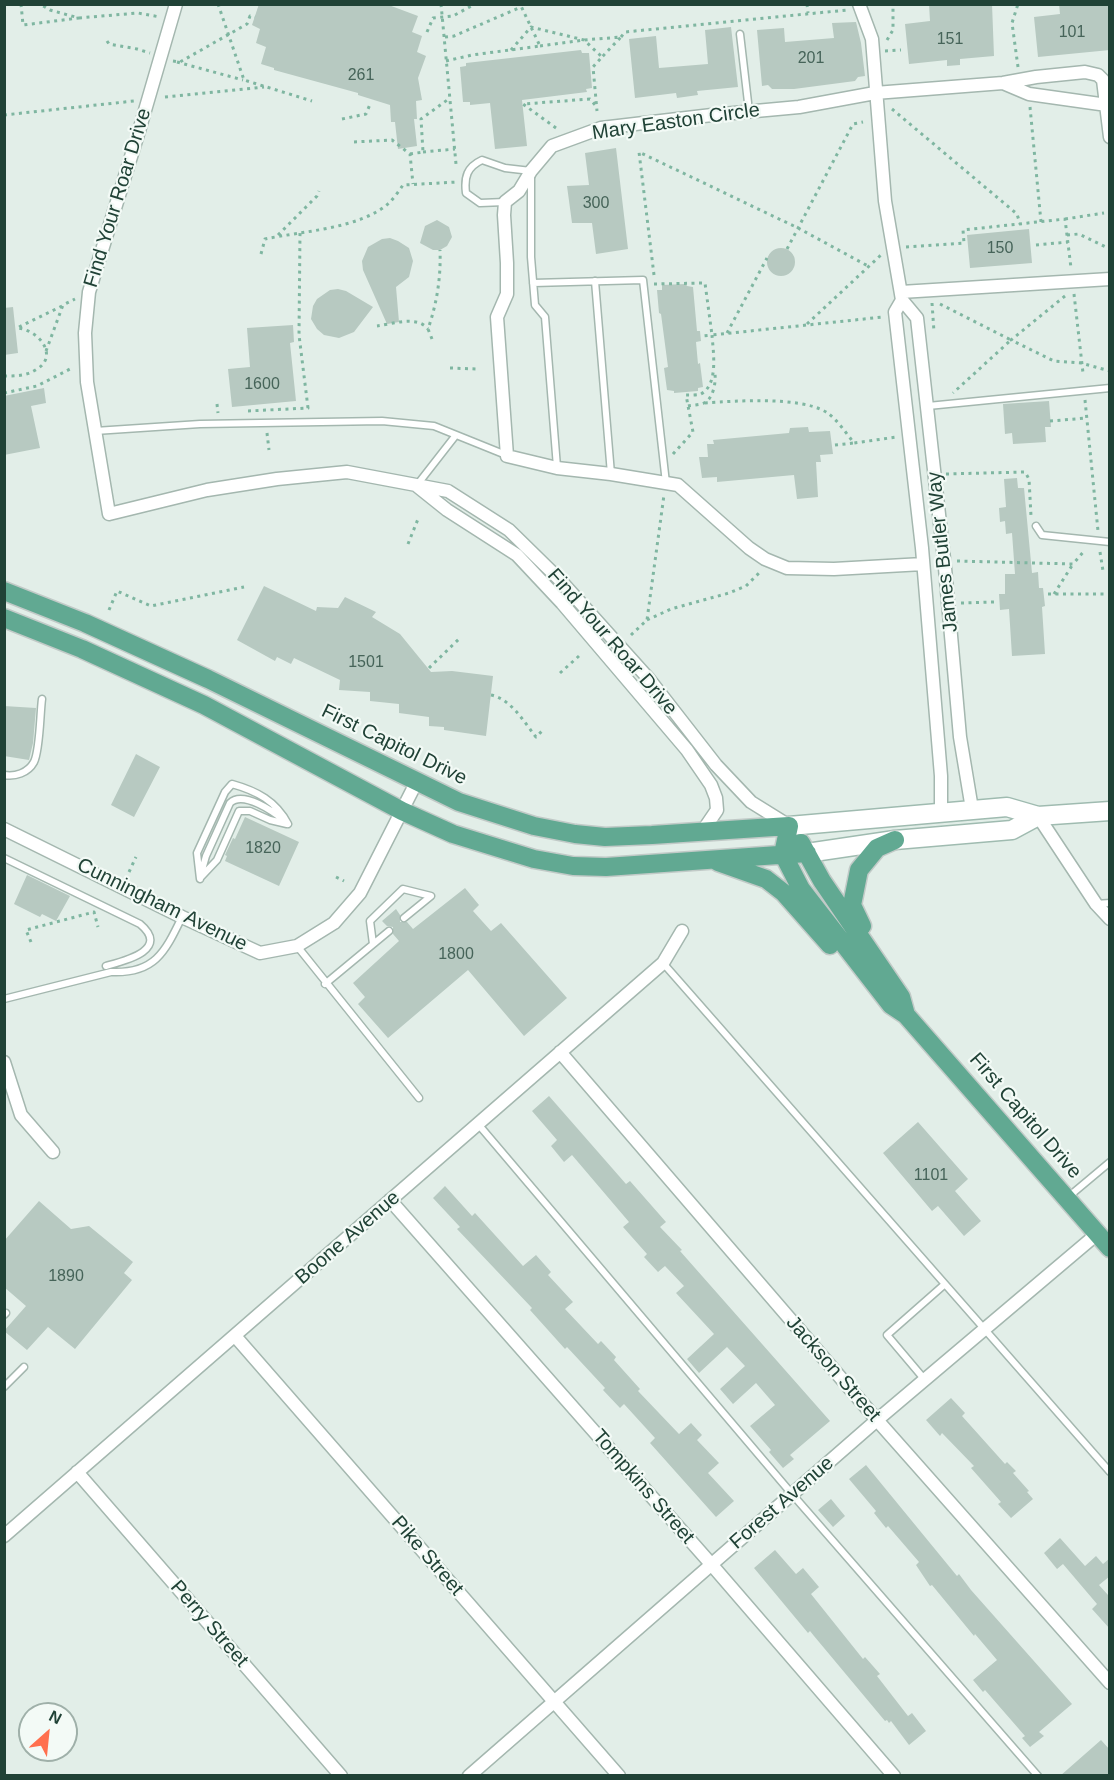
<!DOCTYPE html>
<style>
body{margin:0}
#map{position:relative;width:1114px;height:1780px;overflow:hidden;background:#e2eee8;font-family:Arial,sans-serif}
canvas{display:block}
.frame{position:absolute;inset:0;border:6px solid #204236;pointer-events:none}
.north{position:absolute;left:18px;top:1702px;width:60px;height:60px;box-sizing:border-box;background:#f3faf6;border:2px solid #9fb0a9;border-radius:50%;rotate:27deg;font-size:16px;font-weight:700;line-height:24px;text-align:center;color:#204236}
.north::after{content:'';display:block;margin:auto;width:21px;height:27px;background:#ff704f;clip-path:polygon(50% 0,100% 100%,50% 72%,0 100%)}
</style>
<div id="map">
<canvas width="1114" height="1780"></canvas>
<div class="frame"></div>
<div class="north">N</div>
</div>
<script>
const g = document.querySelector('canvas').getContext('2d');
g.lineJoin = 'round';
function fillPath(path, color) {
  g.fillStyle = color;
  g.fill(path, 'evenodd');
}
function strokePath(path, color, width, dash) {
  g.strokeStyle = color;
  g.lineWidth = width;
  g.lineCap = dash ? 'butt' : 'round';
  g.setLineDash(dash || []);
  g.stroke(path);
}
function write(font, color, halo, rows, align = 'center') {
  g.font = font + ' Arial,sans-serif';
  g.lineWidth = 4.5;
  g.setLineDash([]);
  g.textBaseline = 'middle';
  g.strokeStyle = halo;
  g.fillStyle = color;
  for (const [text, x, y, turn = 0] of rows) {
    g.save();
    g.translate(x, y);
    g.rotate((+turn || 0) * Math.PI / 180);
    g.textAlign = isNaN(turn) ? turn : align;
    if (halo) g.strokeText(text, 0, 0);
    g.fillText(text, 0, 0);
    g.restore();
  }
}
fillPath(new Path2D(`
 M259 4H386L418 16 412 32 422 36 417 52 426 56 418 78 422 100 416 101 417 119H414L417 146 398 149 395 122H391L390 105 358 95V93L274 70V68L261 64 266 47 256 43 260 29 252 25Z
 M929 4H992L994 56 960 59V65L947 66V60L909 64 905 24 930 21Z
 M1059 4H1110V50L1038 57 1034 17 1060 14Z
 M856 22 861 43 865 76 858 77 855 81 794 89H772L768 85 762 86 757 30 784 28 785 42 834 38 832 23Z
 M731 27 738 87 697 91 698 95 677 98 676 93 635 98 629 39 656 36 659 68 708 64 705 30Z
 M581 50 582 53H589L592 88 586 89 587 92 522 100 527 146 495 149 490 103 470 105V102H463L460 67 466 66V63Z
 M616 148 628 249 596 254 592 223H572L567 186 589 185 585 153Z
 M437 220 449 227 452 237 447 246 440 250H433L420 243 425 226Z
 M1029 229 1032 263 970 268 967 235Z
 M390 238 398 241 409 248 413 261 409 277 396 287 399 322 387 324 363 270 362 261 368 247 382 239Z
 M767 262a14 14 0 1 1 28 0a14 14 0 1 1-28 0Z
 M686 284 687 286 693 287 697 331H700L701 341 696 342 698 364 700 363 703 387 698 388V391L674 393V391L667 390 664 368 668 367 661 314 659 313 657 290H662V285Z
 M338 289 346 291 373 307 354 332 339 338 324 335 317 329 311 319 313 306 317 299 330 290Z
 M13 307 18 353 4 355V308Z
 M293 325 294 342 290 343 296 401 232 407 228 369 250 367 247 328Z
 M44 388 46 403 31 406 40 448 4 455V396Z
 M1049 401 1051 427H1045L1046 442 1013 444 1012 433 1005 434 1003 404Z
 M808 427 809 432 830 431 833 454 820 455 821 462H816L818 497 797 499 794 475 717 482V477L702 478 699 457H708L707 444H714L713 440 789 433 790 428Z
 M1017 478 1018 488H1024L1032 573 1038 572 1039 588H1043L1045 606 1042 607 1045 654 1012 656 1009 609 1000 610 999 594H1005V574H1015L1012 533 1006 534 1005 521 1000 522 999 508 1006 507 1004 479Z
 M264 586 316 611 317 607 338 608 345 597 376 612 372 617 400 634 431 672 452 671 493 676 486 736 444 730V727L429 726V717L399 713V704L370 701V692L339 690 340 680 294 658 291 664 277 657 275 661 237 640Z
 M4 706 36 708 33 743 29 760 4 756Z
 M136 754 160 767 134 817 111 805Z
 M245 817 299 842 279 886 225 861 227 856 225 855 233 838 235 839Z
 M27 875 70 896 56 921 42 914 40 917 14 904Z
 M465 888 479 905 473 911 491 931 501 923 567 998 524 1036 468 970 388 1038 358 1004 365 997 353 983 399 941 393 934V927L387 926 382 921 396 909 400 915V922H407L413 929Z
 M549 1096 626 1184 630 1181 666 1222 660 1227 682 1250 680 1251 830 1421 790 1455 794 1459 783 1468 769 1452 771 1450 750 1426 775 1405 756 1383 733 1404 720 1389 745 1366 727 1347 699 1373 687 1359 714 1334 676 1293 684 1286 665 1266 658 1272 644 1257 647 1254 623 1227 629 1222 572 1155 564 1162 551 1146 557 1140 532 1111Z
 M918 1122 968 1179 955 1191 981 1221 964 1236 938 1206 932 1211 883 1153Z
 M445 1186 472 1216 475 1213 523 1266 536 1255 551 1272 548 1275 573 1302 565 1309 598 1344 601 1341 616 1357 614 1360 640 1389 638 1391 679 1434 691 1423 702 1435 697 1440 719 1463 708 1473 734 1501 716 1517 650 1443 655 1438 624 1404 620 1408 603 1390 605 1388 567 1347 565 1349 530 1310 532 1308 457 1229 460 1227 433 1198Z
 M39 1201 71 1229 89 1226 133 1262 124 1273 132 1280 75 1349 48 1327 27 1350 4 1331 26 1306 4 1287V1241Z
 M951 1398 965 1413 962 1416 1005 1464 1007 1462 1016 1471 1013 1473 1029 1491 1027 1492 1033 1499 1011 1518 998 1504 1001 1502 971 1468 974 1466 942 1433 940 1436 926 1420Z
 M866 1465 957 1576 959 1574 971 1590 1072 1704 1039 1732 1044 1736 1030 1747 1022 1738 1025 1736 985 1690 983 1692 973 1680 997 1660 975 1634 974 1636 932 1585 930 1586 916 1565 919 1562 888 1526 886 1528 874 1513 876 1511 849 1479Z
 M831 1499 845 1516 833 1527 818 1510Z
 M1060 1538 1085 1566 1096 1556 1103 1564 1110 1558V1576L1099 1585 1108 1595 1110 1593V1629L1092 1609 1097 1604 1063 1564 1057 1569 1044 1553Z
 M775 1550 796 1574 803 1568 819 1587 811 1594 863 1659 865 1657 880 1674 877 1676 908 1716 912 1713 926 1731 909 1745 891 1721 889 1723 887 1720 885 1721 814 1636 810 1631 808 1633 754 1568Z
 M1101 1740 1110 1750V1776H1060Z`), '#b7c9c1');
const service = new Path2D(`
 M740 34 749 111
 M505 202 480 203 466 193C464 177 467 167 482 160L505 168 531 171V257L535 305 545 317 557 467
 M595 281 611 474
 M533 283 643 280 666 483
 M928 406 1110 388
 M95 431 200 424 382 421 434 426 506 455
 M417 485 456 435
 M1036 526 1042 535 1110 542
 M4 775C15 777 28 773 34 762 40 750 40 714 42 699
 M4 858 140 924C171 950 124 961 106 966
 M200 877 206 856 230 803C243 790 274 812 285 821
 M201 877 217 860 239 811H250L270 820 287 824
 M200 879 197 853 225 792 232 784C257 791 276 801 288 824
 M1096 904 1110 903
 M373 944 370 921 403 889 431 896 404 918
 M297 946 419 1098
 M663 963 1110 1472
 M325 984 389 931
 M4 999 111 972C155 974 165 952 182 917
 M478 1124 792 1494 1038 1776
 M1067 1198 1110 1162
 M4 1315 6 1313
 M925 1380 887 1335 945 1284
 M4 1387 24 1367`);
const minor = new Path2D(`
 M176 4 139 131 89 292 85 333 87 382 109 514 207 490 277 479 347 472 448 491 509 530 560 580 649 679 716 765 751 802 788 825
 M859 4 872 39 885 201 902 300
 M1003 83 1029 94 1107 105
 M901 292 1110 279
 M417 486 447 510 517 555 562 603 687 750 711 785 716 798 717 810 702 832
 M923 564 834 569 787 568 765 559 749 548 678 485 611 474 557 468 507 456 497 317 507 294V263L504 215 505 202 519 191 531 171 552 146 601 128 712 115 799 107 875 93 1003 83 1036 77 1085 72 1098 75 1103 80 1110 137
 M941 813V776L922 548 895 312 902 300 917 318 945 568 960 737 972 809
 M1038 816 1096 904 1110 919
 M4 829 182 917 260 953 297 946 334 923 360 893 417 781
 M560 1052 877 1420 1110 1683
 M4 1062 21 1115 53 1152
 M390 1200 711 1564 894 1776
 M235 1336 619 1776
 M77 1472 341 1776
 M4 1536 663 963 682 931
 M469 1776 877 1420 1097 1234`);
const secondary = new Path2D(`
 M789 826 1007 807 1038 816 1110 811
 M807 853 895 840 1012 830 1038 816`);
const primary = new Path2D(`
 M4 591 85 623 208 679 459 802 534 826 575 834 605 837 652 835 789 826
 M4 618 82 649 204 705 402 811 453 834 534 859 573 866 606 867 807 853
 M789 826 783 854 801 889 891 1005 906 1015 1110 1248
 M801 843 822 881 901 997 906 1015
 M718 862 766 879 784 893 830 945
 M862 926 852 905 859 870 877 848 895 840`);
strokePath(service, '#a4b7af', 9);
strokePath(minor, '#a4b7af', 15);
strokePath(secondary, '#9fbbb0', 21);
strokePath(primary, '#c1cac7', 21);
strokePath(new Path2D(`
 M21 4 23 25 79 18 50 10 40 4
 M218 4 244 80 312 101
 M441 4 456 164
 M807 4 808 13
 M79 18 138 13 160 17
 M427 32 433 18 453 16 475 4
 M445 37 454 36 521 7
 M621 37 625 32 847 10
 M887 40 893 30V4
 M107 41 109 44 137 49 150 53
 M540 46 584 40 621 37 602 57
 M511 50 531 27 584 40 602 57 593 67 597 111
 M885 51 901 50
 M173 61 180 62 247 24 250 16 255 17
 M446 61 472 55 540 46 520 4
 M177 62 243 80
 M1018 67 1012 23 1018 4
 M165 97 264 87
 M1030 107 1041 222
 M892 109 1017 214 1020 224
 M4 115 134 101
 M342 119 366 114 371 102
 M556 128 523 104 590 99 597 107
 M354 142 392 140 410 154 413 184
 M423 152 455 149
 M410 154 423 152 421 119 450 98
 M1065 219 1104 213
 M278 235 317 196 319 191
 M1067 235 1079 234 1110 249
 M1036 245 1068 242
 M906 247 964 243 963 230 1065 219 1071 268
 M787 249 853 124 863 122
 M261 254 265 239C302 231 360 229 389 203 394 198 399 191 403 185L457 182
 M654 275 639 152 798 228 868 266
 M654 284 705 283 712 335 883 317
 M1074 294 1083 373
 M1065 296 1011 340 1054 361 1081 363 1110 371
 M932 303 934 332
 M940 304 1011 340 953 393
 M807 324 881 255
 M377 326C392 324 417 315 428 329
 M19 327 62 306
 M727 333 767 258
 M432 339 428 329C437 303 441 277 440 250
 M46 351 63 305 75 299
 M450 368 476 369
 M4 376C16 376 27 376 37 369 59 356 39 329 16 328
 M4 393 37 386 72 368
 M1085 400 1098 531
 M705 403C736 401 799 396 826 412 836 418 846 433 854 443L897 437
 M217 404 218 413
 M688 406C692 405 700 405 704 403 713 399 716 383 715 374
 M248 411 308 408 299 335 300 232
 M1050 421 1087 418
 M267 433 269 450
 M835 445 854 443
 M673 454 693 432 686 395C691 395 697 395 701 394 719 384 713 351 712 335L703 336
 M946 474 1025 472 1029 479 1031 516
 M408 544 418 519
 M1100 552 1103 571
 M957 561 1073 564 1085 550
 M1048 594H1110
 M1054 594 1073 564
 M961 603 995 602
 M109 610 117 591 151 606 244 587
 M647 620 671 609 729 593 746 586 760 572
 M631 635 647 620 664 495
 M429 668 461 637
 M560 673 579 656
 M491 695C511 699 524 722 536 737L542 731
 M129 872 136 857
 M336 877 344 881
 M31 942 26 930 94 912 98 927`), '#7fb6a1', 3, [3, 4.5]);
strokePath(service, '#fff', 6);
strokePath(minor, '#fff', 12);
strokePath(secondary, '#fff', 18);
strokePath(primary, '#61a992', 18);
write('16px', '#466459', null, [
 ["101",1072,33],
 ["151",950,40],
 ["201",811,59],
 ["261",361,76],
 ["300",596,204],
 ["150",1000,249],
 ["1600",262,385],
 ["1501",366,663],
 ["1820",263,849],
 ["1800",456,955],
 ["1101",931,1176],
 ["1890",66,1277]
]);
write('20px', '#204236', '#f3faf6', [
 ["Mary Easton Circle",676,122,-8],
 ["Find Your Roar Drive",118,198,-73],
 ["James Butler Way",943,552,-96],
 ["Find Your Roar Drive",612,642,49],
 ["First Capitol Drive",394,745,26],
 ["Cunningham Avenue",162,905,26],
 ["First Capitol Drive",1025,1116,49],
 ["Boone Avenue",348,1238,-41],
 ["Jackson Street",833,1369,49],
 ["Tompkins Street",643,1487,49],
 ["Forest Avenue",782,1503,-41],
 ["Pike Street",427,1556,49],
 ["Perry Street",209,1624,49]
]);
</script>
